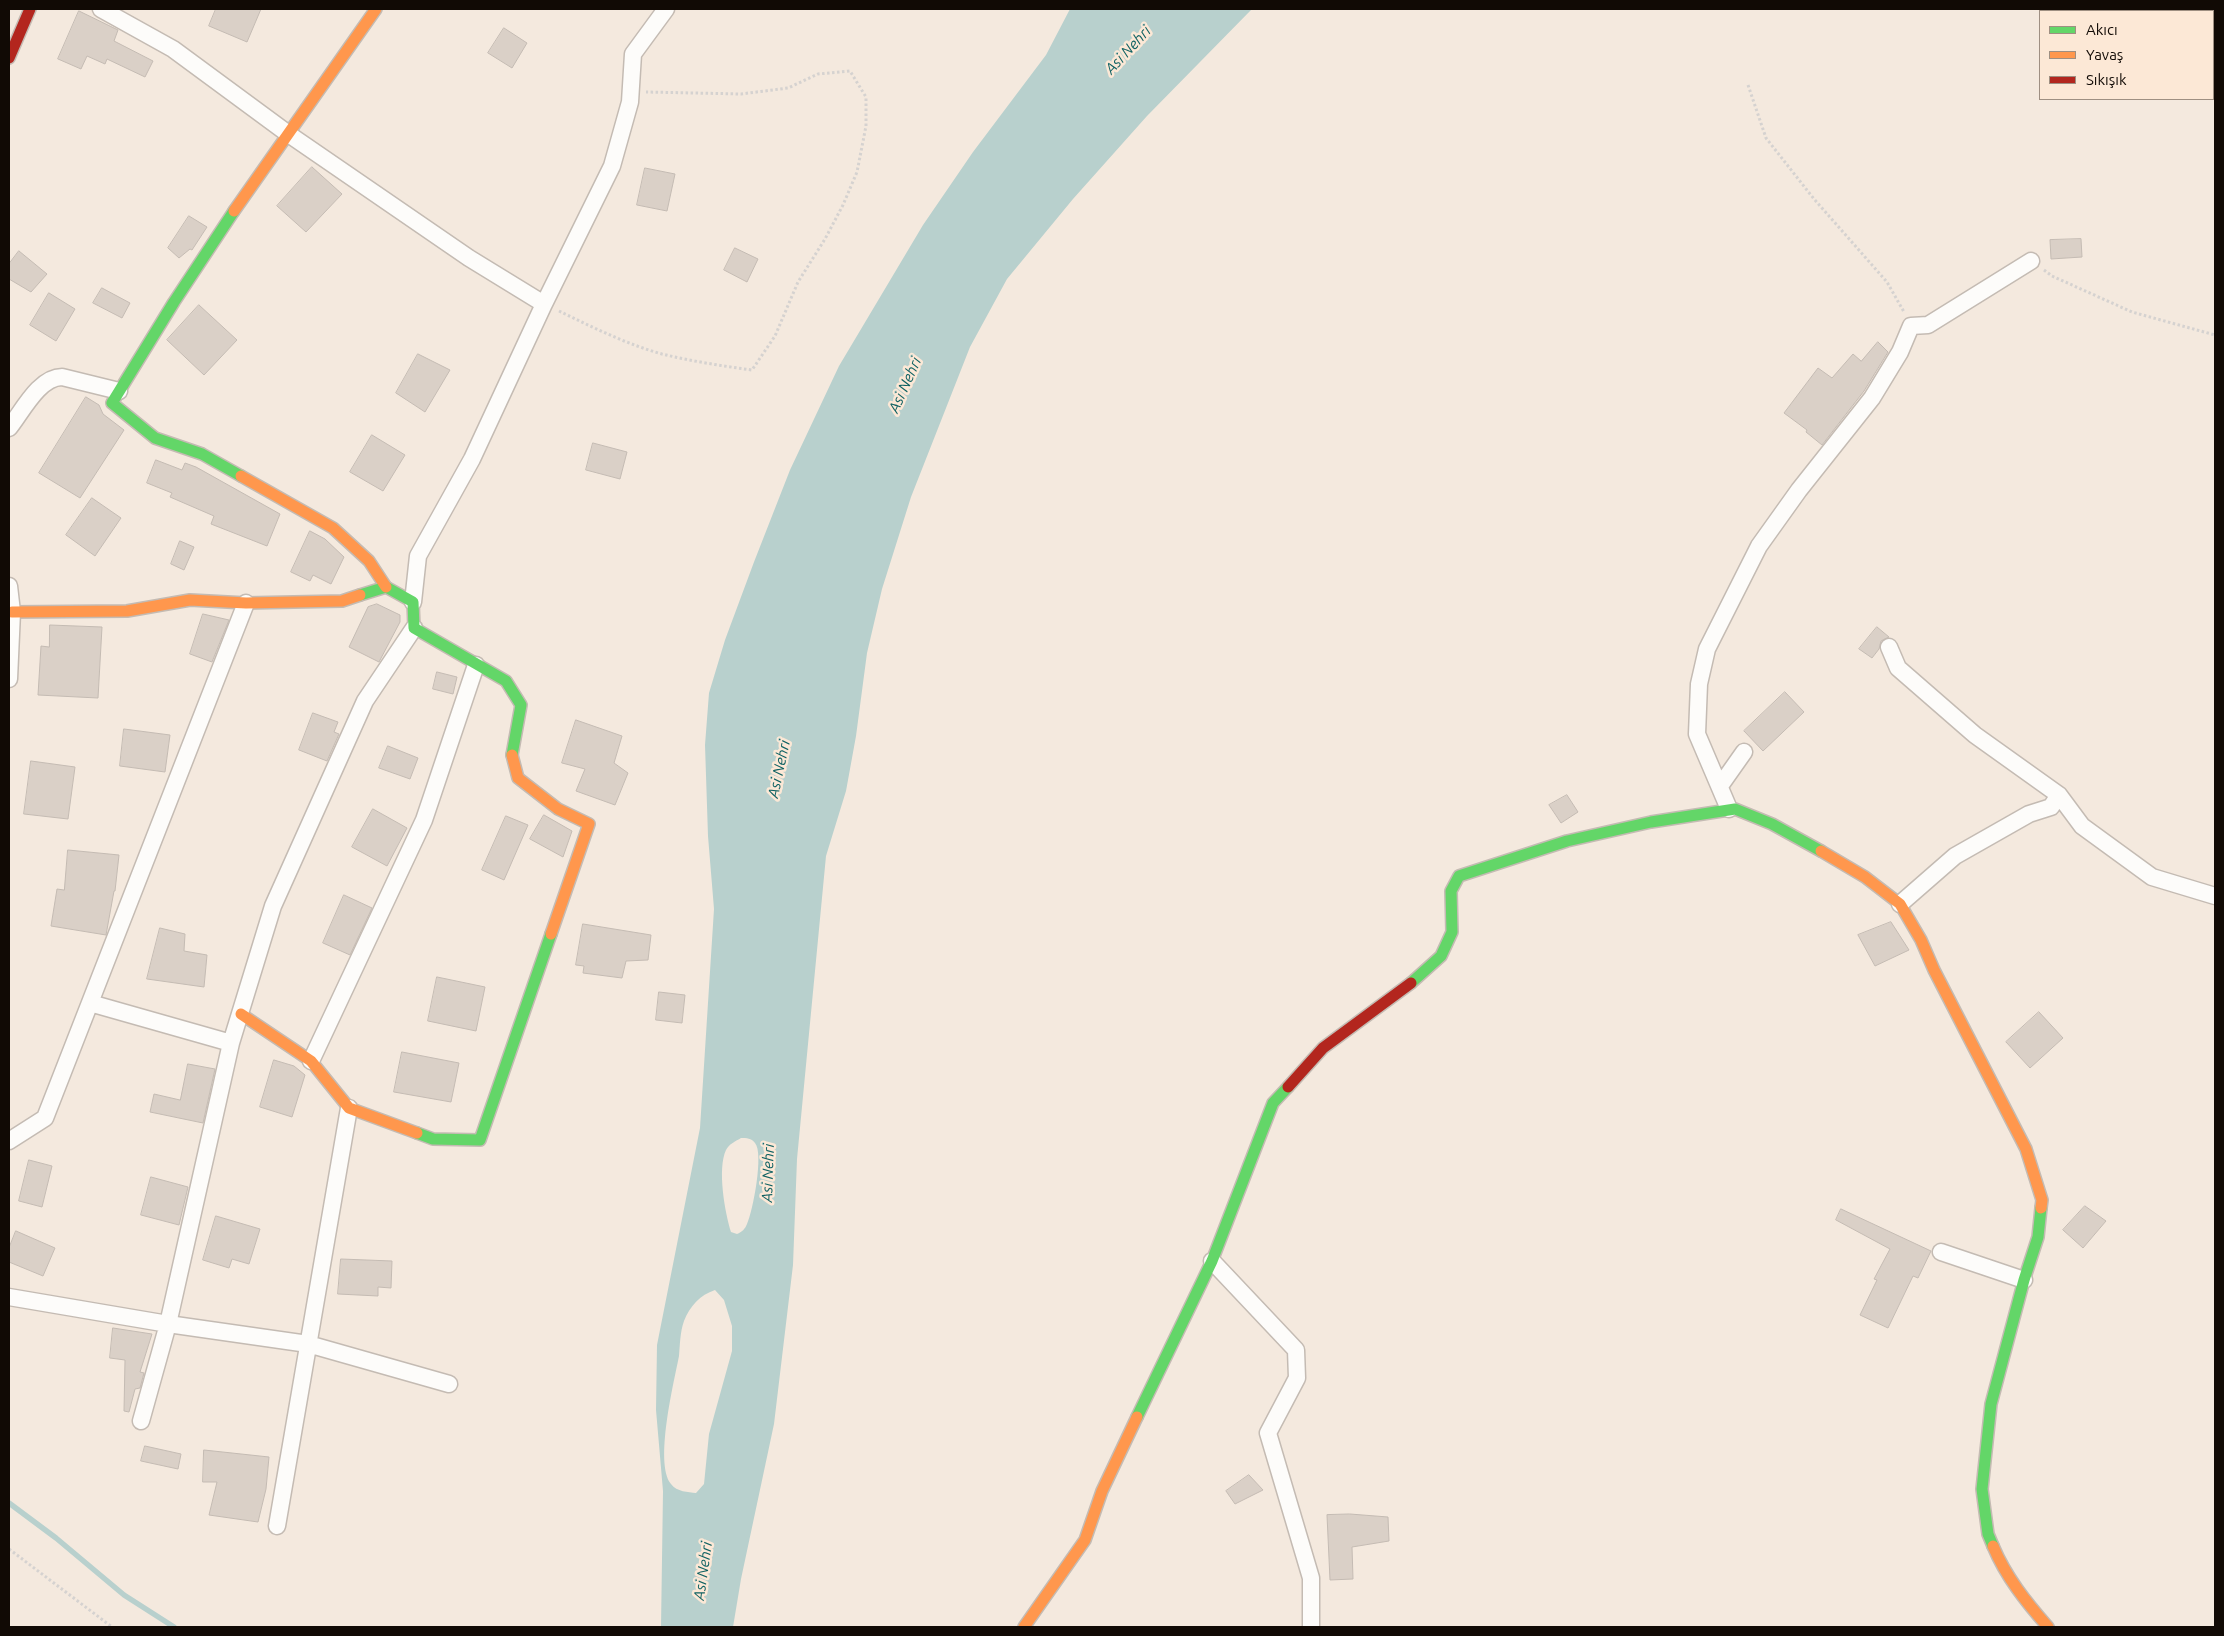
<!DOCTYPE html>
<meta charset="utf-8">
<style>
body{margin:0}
#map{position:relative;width:2224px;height:1636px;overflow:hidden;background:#f4e9de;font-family:Ubuntu,sans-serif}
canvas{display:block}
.frame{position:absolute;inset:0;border:10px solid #110a05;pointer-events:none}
.legend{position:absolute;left:2039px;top:10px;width:175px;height:90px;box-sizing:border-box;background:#fce8d6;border:1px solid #9e8f82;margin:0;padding:6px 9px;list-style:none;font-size:15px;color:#110a05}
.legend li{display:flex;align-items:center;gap:10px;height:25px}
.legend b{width:25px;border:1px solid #9e8f82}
</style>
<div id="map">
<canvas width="2224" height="1636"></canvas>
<div class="frame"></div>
<ul class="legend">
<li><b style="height:6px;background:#63d668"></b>Akıcı</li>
<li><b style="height:6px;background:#ff974d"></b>Yavaş</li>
<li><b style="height:6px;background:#b3261e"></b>Sıkışık</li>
</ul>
</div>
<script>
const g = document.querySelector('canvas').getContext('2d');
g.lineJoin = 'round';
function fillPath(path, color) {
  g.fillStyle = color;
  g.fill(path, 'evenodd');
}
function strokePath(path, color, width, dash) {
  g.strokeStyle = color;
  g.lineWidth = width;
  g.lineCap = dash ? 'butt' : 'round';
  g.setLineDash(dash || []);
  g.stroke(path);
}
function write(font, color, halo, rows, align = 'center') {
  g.font = font + ' Ubuntu,sans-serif';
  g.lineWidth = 5;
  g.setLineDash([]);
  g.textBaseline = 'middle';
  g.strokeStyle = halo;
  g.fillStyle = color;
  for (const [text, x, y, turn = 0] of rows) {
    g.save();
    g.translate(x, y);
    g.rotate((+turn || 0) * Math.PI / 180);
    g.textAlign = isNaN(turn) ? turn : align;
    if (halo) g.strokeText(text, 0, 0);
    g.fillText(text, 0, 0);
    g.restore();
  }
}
fillPath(new Path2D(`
 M1070 9H1252L1147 116 1073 199 1007 279 970 347 911 497 882 589 867 653 856 736 846 791 826 856 797 1159 793 1265 774 1424 741 1579 733 1627H661L663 1491 656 1410 657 1345 700 1128 714 909 708 836 705 745 709 693 725 640 754 562 790 470 839 366 923 225 973 152 1046 55ZM741 1138C747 1138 751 1138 755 1143 764 1153 753 1211 747 1224 745 1229 742 1232 737 1234L731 1232C725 1213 717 1169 726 1150 729 1144 736 1141 741 1138ZM715 1290 724 1300 732 1326V1351L709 1434 704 1484 696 1493C688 1492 677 1492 671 1484 654 1463 674 1382 679 1356 680 1345 680 1332 684 1321 690 1306 700 1295 715 1290Z`), '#b8d0cd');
strokePath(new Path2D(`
 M9 1503 56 1538 124 1595 174 1627`), '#b8d0cd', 5.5);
const building = new Path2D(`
 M216 9H261L247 42 209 26Z
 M79 11 118 30 114 41 153 61 145 77 107 59 105 64 87 56 81 69 58 59Z
 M504 28 527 43 512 68 488 53Z
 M312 167 342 194 306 232 277 206Z
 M645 168 675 174 667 211 637 205Z
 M189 216 207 227 192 250 190 249 179 258 168 248Z
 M2081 239 2082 257 2051 259 2050 240Z
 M735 248 758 259 747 282 724 270Z
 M19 251 47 274 31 292 9 279V264Z
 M102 288 130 303 122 318 93 303Z
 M49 293 75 309 56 341 30 325Z
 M199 305 237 340 204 375 167 340Z
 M1878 342 1888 352 1864 391 1822 445 1806 432 1807 430 1784 413 1818 368 1832 378 1853 354 1861 361Z
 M418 354 450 370 425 412 396 393Z
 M86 397 99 405 103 414 124 430 80 498 39 473Z
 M372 435 405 455 383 491 350 472Z
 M593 443 627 452 620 479 586 470Z
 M156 460 182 470 185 463 196 467 280 514 267 546 211 524 214 516 170 497 172 493 147 483Z
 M92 498 121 518 95 556 66 535Z
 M310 531 325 539 344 557 331 584 313 575 310 581 291 572Z
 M180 541 194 547 184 570 171 564Z
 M377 604 400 615V622L379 662 349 647 368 607Z
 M203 614 229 620 212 662 190 654Z
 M50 625 102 627 98 698 38 695 41 646 49 647Z
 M1877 627 1889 637 1881 641 1879 649 1872 658 1859 649Z
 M437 672 457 677 453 694 433 689Z
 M1785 692 1804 712 1763 751 1744 731Z
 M313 713 338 722 334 732 339 734 327 761 299 750Z
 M576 720 622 736 614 763 628 773 615 805 576 791 585 769 562 763Z
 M124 729 170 735 165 772 120 766Z
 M388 746 418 758 410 779 379 768Z
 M31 761 75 767 68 819 24 814Z
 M1567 795 1578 812 1561 823 1549 805Z
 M373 809 407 828 387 866 352 847Z
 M544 815 572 831 563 857 530 839Z
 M506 816 528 825 504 880 482 870Z
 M68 850 119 855 115 891H114L106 935 51 926 57 889 64 890Z
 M344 895 372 908 350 955 323 943Z
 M1891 922 1909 950 1875 966 1858 935Z
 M583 924 651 935 648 960 626 961 622 978 583 973 584 966 576 965Z
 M160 928 185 934 184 951 207 955 204 987 147 979Z
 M437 977 485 987 476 1031 428 1021Z
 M659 992 685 995 682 1023 656 1020Z
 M2039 1012 2063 1038 2030 1068 2006 1042Z
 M402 1052 459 1063 451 1102 394 1092Z
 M274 1060 294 1066 305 1075 292 1117 260 1107Z
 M188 1064 215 1069 203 1123 150 1112 154 1094 180 1100Z
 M29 1160 52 1166 42 1207 19 1201Z
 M151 1177 188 1187 179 1225 141 1215Z
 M2085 1206 2106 1221 2083 1248 2063 1230Z
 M1841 1209 1931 1251 1918 1278 1913 1276 1888 1328 1860 1315 1877 1280 1874 1279 1890 1249 1836 1220Z
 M216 1216 260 1229 249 1264 232 1259 229 1268 203 1260Z
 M16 1231 55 1248 43 1276 9 1262V1248Z
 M341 1259 392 1261 391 1288 378 1287V1296L338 1294Z
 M113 1328 152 1334 140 1372 144 1373 140 1388 135 1389 129 1412 124 1411 125 1360 110 1358Z
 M145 1446 181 1454 178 1469 141 1461Z
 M204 1450 269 1457 266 1489 258 1522 209 1515 217 1482H203Z
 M1249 1475 1263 1490 1235 1504 1226 1491Z
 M1350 1514 1388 1517 1389 1541 1352 1547 1353 1579 1330 1580 1327 1515Z`);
fillPath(building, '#dad0c7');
strokePath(building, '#c4bbb3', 1);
const street = new Path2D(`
 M101 9 173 49 287 133 469 258 544 304
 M9 428C22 412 39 377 62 377L119 391
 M9 586 12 612 9 679
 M413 602 418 556 472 459 544 304 612 166 630 102 633 54 666 9
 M1889 647 1898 668 1975 735 2059 795
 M1720 786 1744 752
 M1729 809 1697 734 1699 684 1707 649 1759 546 1799 490 1872 398 1900 352 1911 326 1928 325 2031 261
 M1900 904 1955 856 2029 814 2051 807 2059 795 2082 826 2152 877 2215 896
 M90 1003 231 1043
 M311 1061 424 820 476 665
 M9 1141 45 1118 246 603
 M1941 1252 2024 1280
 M1212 1261 1296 1350 1297 1378 1268 1433 1311 1578V1627
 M9 1297 168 1324 308 1344 449 1384
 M141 1421 168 1324 231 1043 273 906 365 701 414 628
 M277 1526 349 1108`);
const fast = new Path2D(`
 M234 211 174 302 112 403 155 438 202 454 241 476
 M360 595 386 587 413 602 414 628 506 681 521 705 512 755
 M1411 983 1441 956 1452 932 1451 891 1459 876 1567 841 1651 822 1735 809 1772 824 1821 851
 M417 1133 433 1139 480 1140 551 934
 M1137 1417 1212 1261 1273 1103 1288 1087
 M1993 1546 1988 1534 1982 1489 1991 1404 2024 1280 2038 1237 2041 1208`);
const slow = new Path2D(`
 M234 211 376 9
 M241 476 333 528 369 561 386 587
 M12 612 127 611 190 600 246 603 342 601 360 595
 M512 755 518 778 558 809 589 824 551 934
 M1821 851 1865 877 1900 904 1921 940 1934 970 2026 1149 2042 1200 2041 1208
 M241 1014 311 1061 349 1108 417 1133
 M1993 1546C2006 1577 2026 1602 2048 1627
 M1024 1627 1085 1540 1102 1491 1137 1417`);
const jam = new Path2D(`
 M9 58 30 9
 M1288 1087 1323 1048 1411 983`);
strokePath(street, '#c4bbb3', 19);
strokePath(fast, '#c4bbb3', 14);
strokePath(slow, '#c4bbb3', 14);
strokePath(jam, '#c4bbb3', 14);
strokePath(new Path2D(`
 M1748 85 1766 138 1814 199 1887 282 1904 312
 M2044 270 2052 276 2132 312 2215 335
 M559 311C592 327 626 344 662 354 691 361 722 366 752 370L775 336 798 282 825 239 843 205 857 172 866 126V97L850 71 818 74 788 88 741 94 646 92
 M9 1549 112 1627`), '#d5d2d0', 3, [2.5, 2.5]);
strokePath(street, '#fdfcfa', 16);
strokePath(fast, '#63d668', 11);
strokePath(slow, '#ff974d', 11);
strokePath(jam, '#b3261e', 11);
write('italic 15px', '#106263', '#fce8d6', [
 ["Asi Nehri",1128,50,-47],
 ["Asi Nehri",905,385,-66],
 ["Asi Nehri",779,769,-78],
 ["Asi Nehri",768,1173,-88],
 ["Asi Nehri",703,1571,-82]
]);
</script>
